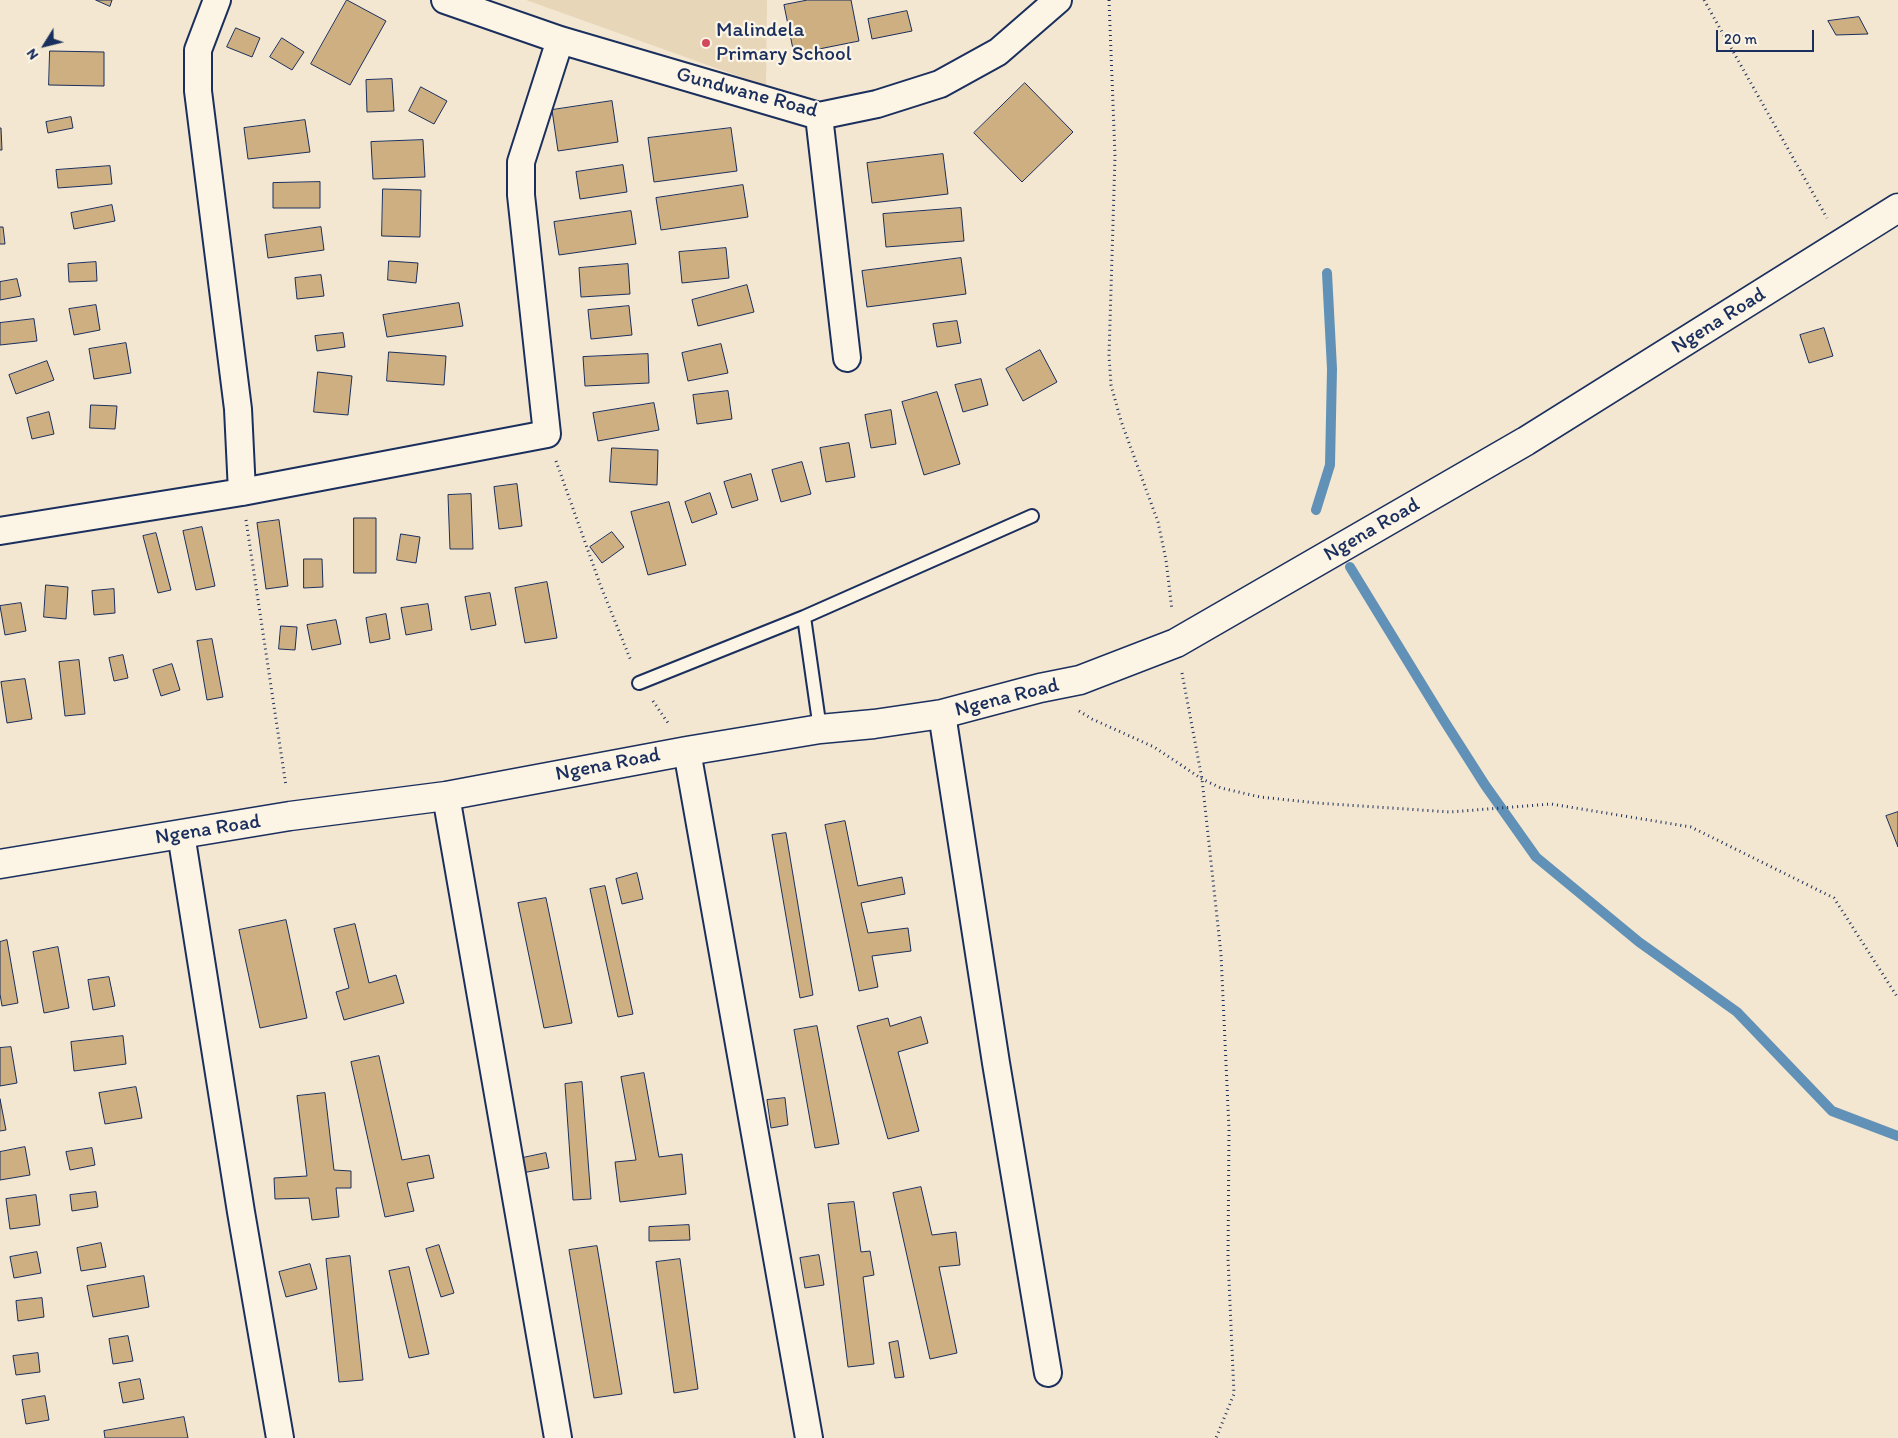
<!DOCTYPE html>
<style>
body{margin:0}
#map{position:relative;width:1898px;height:1438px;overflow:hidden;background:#f3e7d1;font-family:Itim,sans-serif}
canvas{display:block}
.north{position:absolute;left:20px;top:20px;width:50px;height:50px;-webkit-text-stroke:4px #fcf5e5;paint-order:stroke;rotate:234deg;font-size:14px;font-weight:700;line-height:20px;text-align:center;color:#1b2f5e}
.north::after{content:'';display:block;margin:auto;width:18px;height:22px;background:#1b2f5e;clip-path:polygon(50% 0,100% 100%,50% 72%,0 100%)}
.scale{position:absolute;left:1716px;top:30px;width:98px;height:22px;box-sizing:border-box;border:2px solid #1b2f5e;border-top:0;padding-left:6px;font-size:15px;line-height:18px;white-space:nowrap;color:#1b2f5e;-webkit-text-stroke:4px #fcf5e5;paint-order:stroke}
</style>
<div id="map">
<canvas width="1898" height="1438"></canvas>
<div class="north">N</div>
<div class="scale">20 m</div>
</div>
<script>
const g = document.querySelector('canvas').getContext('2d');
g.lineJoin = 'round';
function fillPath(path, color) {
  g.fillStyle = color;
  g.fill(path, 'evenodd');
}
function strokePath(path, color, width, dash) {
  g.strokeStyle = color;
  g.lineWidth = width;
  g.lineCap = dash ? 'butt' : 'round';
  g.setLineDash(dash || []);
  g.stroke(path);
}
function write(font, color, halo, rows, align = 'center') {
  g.font = font + ' Itim,sans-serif';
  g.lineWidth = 4.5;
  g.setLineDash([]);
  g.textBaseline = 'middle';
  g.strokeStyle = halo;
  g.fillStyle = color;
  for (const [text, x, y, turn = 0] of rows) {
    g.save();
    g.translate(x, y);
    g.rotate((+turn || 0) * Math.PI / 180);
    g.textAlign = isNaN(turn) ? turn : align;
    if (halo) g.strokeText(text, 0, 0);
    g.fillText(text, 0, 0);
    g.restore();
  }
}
fillPath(new Path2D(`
 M526 0H767L766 86Z`), '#e8d6b9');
strokePath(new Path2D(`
 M1316 510 1330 465 1332 369 1327 273
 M1350 567 1443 719 1485 785 1536 857 1639 942 1737 1012 1832 1111 1898 1136`), '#6291b7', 10);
const building = new Path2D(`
 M96 0H112L110 6Z
 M347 0 386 21 350 85 311 64Z
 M808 0H851L859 41 794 54 784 5Z
 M907 11 912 31 872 39 868 19Z
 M1859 17 1868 34 1836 35 1828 21Z
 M236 28 260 38 252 57 227 47Z
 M282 38 304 52 292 70 270 57Z
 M50 51 104 52V86L49 85Z
 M392 79 394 111 367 112 366 80Z
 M1025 83 1073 132 1022 182 974 133Z
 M421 87 447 101 434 124 409 111Z
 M612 101 618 142 558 151 552 110Z
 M71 117 73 128 48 133 46 122Z
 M305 120 310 152 248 159 244 128Z
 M0 128H1L2 150H0Z
 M731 128 737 171 654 182 648 138Z
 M423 140 425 177 373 179 371 142Z
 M943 154 948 194 872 203 867 163Z
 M623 165 627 192 580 199 576 172Z
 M110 166 112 184 58 188 56 170Z
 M320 182V208H273V183Z
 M743 185 748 217 661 230 656 198Z
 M383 189 421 190 420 237 382 236Z
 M112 205 115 221 74 229 71 213Z
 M961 208 964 241 886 247 883 214Z
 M631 211 636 244 559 255 554 222Z
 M0 227H3L5 244H0Z
 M321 227 324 250 268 258 265 235Z
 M726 248 729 278 682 283 679 252Z
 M961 258 966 294 867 307 862 271Z
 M389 261 418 263 416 283 388 280Z
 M96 262 97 281 69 282 68 264Z
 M628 264 630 294 581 297 579 268Z
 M321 275 324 296 297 299 295 278Z
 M17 279 21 296 0 300V282Z
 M747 285 754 312 698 326 692 300Z
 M459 303 463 326 387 337 383 315Z
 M96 305 100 330 74 335 69 309Z
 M629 306 632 335 591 339 588 310Z
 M34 319 37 341 0 345V323Z
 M957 321 961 343 937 347 933 324Z
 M1824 328 1833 356 1809 363 1800 335Z
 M343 333 345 347 317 351 315 336Z
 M126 343 131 373 94 379 89 349Z
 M721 344 728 373 688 381 682 353Z
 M1040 350 1057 382 1023 401 1006 369Z
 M389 352 446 356 444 385 387 381Z
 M648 354 649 383 585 386 583 357Z
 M47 361 54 380 16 394 9 375Z
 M318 372 352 376 348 415 314 412Z
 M981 379 988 405 963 412 955 385Z
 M728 391 732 419 697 424 693 395Z
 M937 392 960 464 924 475 902 402Z
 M654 403 659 430 598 441 593 413Z
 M91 405 117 406 115 429 90 428Z
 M891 410 896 444 871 448 865 415Z
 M49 412 54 434 32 439 27 418Z
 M849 443 855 477 826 482 820 448Z
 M612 448 658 450 657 485 610 482Z
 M802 462 811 494 781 502 772 470Z
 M751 474 758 500 732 508 724 482Z
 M517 484 522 526 499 529 494 487Z
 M710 493 717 514 692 523 685 502Z
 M471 494 473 549H450L448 495Z
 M669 502 686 565 648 575 631 512Z
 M354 518H376V573H354Z
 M279 520 288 586 266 589 257 523Z
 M202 527 215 586 196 590 183 531Z
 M612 532 624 547 602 563 590 547Z
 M156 533 171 590 158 593 143 536Z
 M401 534 420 537 416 563 397 560Z
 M304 559H322L323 587 304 588Z
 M547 582 557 638 525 643 515 588Z
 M46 585 68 587 66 619 44 617Z
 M114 589 115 613 94 615 92 591Z
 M490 593 496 625 471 630 465 597Z
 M21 603 26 631 5 635 0 606Z
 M428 604 432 630 406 635 401 608Z
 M386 614 390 639 370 643 366 618Z
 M336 620 341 644 312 650 307 625Z
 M281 626 297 627 295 650 279 649Z
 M212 639 223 697 207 700 197 641Z
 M123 655 128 678 114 681 109 658Z
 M79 660 85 714 65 716 59 662Z
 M172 664 180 690 161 696 153 670Z
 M25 679 32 719 7 723 1 682Z
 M1898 812V847L1886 816Z
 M845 821 858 886 902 877 905 894 861 903 868 933 908 928 911 951 872 956 878 987 859 991 825 825Z
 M786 833 813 995 800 998 772 835Z
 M637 873 643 899 622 904 616 879Z
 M605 886 633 1014 618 1017 590 889Z
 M546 898 572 1023 544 1028 518 903Z
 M286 920 307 1018 260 1028 239 930Z
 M355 924 369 983 396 975 404 1003 344 1020 336 992 349 988 334 929Z
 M7 940 18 1003 2 1006 0 994V942Z
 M58 947 69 1008 44 1013 33 952Z
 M109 977 115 1006 93 1010 88 980Z
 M921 1017 928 1043 898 1052 919 1131 888 1139 857 1026 888 1018 890 1026Z
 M817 1026 839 1144 815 1148 794 1030Z
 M123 1036 126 1064 74 1071 71 1042Z
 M11 1047 17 1083 0 1086V1048Z
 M379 1056 402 1160 429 1155 434 1178 407 1183 414 1211 385 1217 351 1062Z
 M644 1073 659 1157 682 1154 686 1194 620 1202 615 1162 636 1160 621 1077Z
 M582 1082 591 1199 573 1200 565 1084Z
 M136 1087 142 1118 105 1124 99 1093Z
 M325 1093 334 1170 351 1171V1188H336L339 1217 312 1220 309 1198 275 1199 274 1178 307 1176 297 1096Z
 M785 1098 788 1125 771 1128 767 1100Z
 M0 1099 6 1130 0 1131Z
 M25 1147 30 1175 0 1180V1152Z
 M92 1148 95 1165 70 1170 66 1152Z
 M546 1153 549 1168 522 1173 518 1159Z
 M921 1187 932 1235 956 1232 960 1265 939 1267 957 1353 930 1359 893 1193Z
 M96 1192 98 1207 72 1211 70 1195Z
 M36 1195 40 1225 10 1229 6 1199Z
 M854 1202 861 1252 870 1251 874 1275 863 1277 874 1364 848 1367 828 1204Z
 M689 1225 690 1240 649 1241V1227Z
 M101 1243 106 1267 81 1271 77 1248Z
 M439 1245 454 1293 441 1297 426 1249Z
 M597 1246 622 1394 594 1398 569 1250Z
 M37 1252 41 1273 14 1278 10 1257Z
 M819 1255 824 1285 805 1288 800 1258Z
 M350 1256 363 1380 339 1382 326 1259Z
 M680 1259 698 1389 674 1393 656 1262Z
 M310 1264 317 1289 286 1297 279 1272Z
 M409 1267 429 1354 409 1358 389 1271Z
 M144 1276 149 1307 93 1317 87 1286Z
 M42 1298 44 1317 18 1321 16 1301Z
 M128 1336 133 1361 113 1364 109 1339Z
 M898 1341 904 1377 895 1378 889 1343Z
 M38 1353 40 1372 16 1375 13 1356Z
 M140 1379 144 1399 123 1403 119 1383Z
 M45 1396 49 1420 26 1424 22 1400Z
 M184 1417 188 1438H105L104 1431Z`);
fillPath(building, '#cdaf81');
strokePath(building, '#1b2f5e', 1);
const service = new Path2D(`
 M804 617 820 729
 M639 683 804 617 1032 516`);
const minor = new Path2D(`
 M217 0 198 50V91L238 409 242 492
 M445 0 560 40 819 116 877 104 940 84 998 52 1058 0
 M819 116 847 358
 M0 531 242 492 547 434 521 195V162L560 40
 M942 714 996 1063 1048 1373
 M687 751 809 1438
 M446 796 558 1438
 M181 834 241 1212 280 1438`);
const tertiary = new Path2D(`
 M0 864 290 816 446 796 687 751 820 729 874 724 942 714 1040 688 1080 680 1176 643 1526 441 1898 208`);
strokePath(service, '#1b2f5e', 16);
strokePath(minor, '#1b2f5e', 30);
strokePath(tertiary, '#1b2f5e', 31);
strokePath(new Path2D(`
 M1109 0 1115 156 1109 356 1111 385 1121 421 1158 522 1166 560 1172 610
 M1704 0 1827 218
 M556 461 600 584 631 661
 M246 520 286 786
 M1182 673 1202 779 1221 954 1229 1129 1228 1258 1234 1394 1216 1438
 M653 701 668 723
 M1079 711 1092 719 1154 747 1202 779 1221 788 1260 797 1317 803 1450 812 1551 804 1691 827 1834 898 1898 998`), '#1b2f5e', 3, [1, 4]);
strokePath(service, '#fcf5e5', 12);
strokePath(minor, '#fcf5e5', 26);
strokePath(tertiary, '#fcf5e5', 28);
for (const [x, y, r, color] of [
 [706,43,5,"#d1495b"]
]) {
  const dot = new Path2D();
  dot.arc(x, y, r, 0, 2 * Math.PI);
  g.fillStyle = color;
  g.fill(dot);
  strokePath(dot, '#fcf5e5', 2);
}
write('21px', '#1b2f5e', '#fcf5e5', [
 ["Malindela",716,31],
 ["Primary School",716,55]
], 'left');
write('21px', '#1b2f5e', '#fcf5e5', [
 ["Gundwane Road",747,93,15],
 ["Ngena Road",1719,321,-32],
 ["Ngena Road",1372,530,-30],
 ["Ngena Road",1007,698,-14],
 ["Ngena Road",608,765,-11],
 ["Ngena Road",208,830,-9]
]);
</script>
